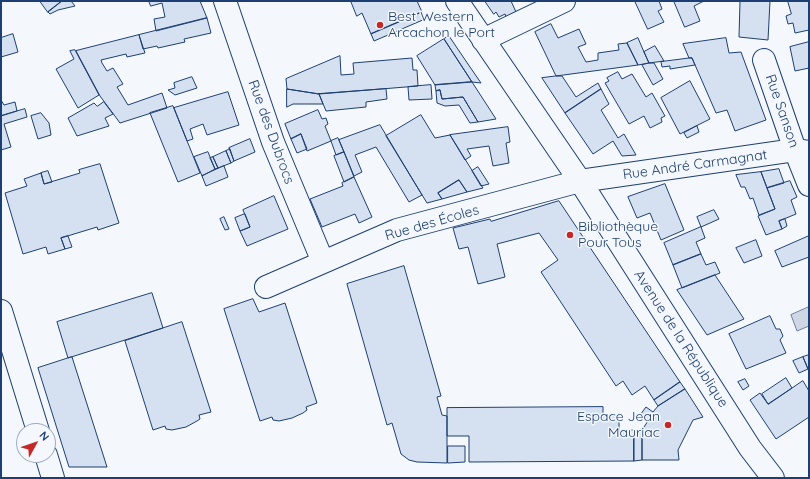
<!DOCTYPE html>
<meta charset="utf-8">
<style>
body{margin:0}
#map{position:relative;width:810px;height:479px;overflow:hidden;background:#f4f7fb;font-family:Quicksand,sans-serif}
canvas{display:block}
.frame{position:absolute;inset:0;border:2px solid #1d3f73;pointer-events:none}
.north{position:absolute;left:16px;top:423px;width:40px;height:40px;box-sizing:border-box;background:#f4f7fb;border:1px solid #9eadc5;border-radius:50%;rotate:50deg;font-size:11px;font-weight:700;line-height:16px;text-align:center;color:#1d3f73}
.north::after{content:'';display:block;margin:auto;width:14px;height:18px;background:#c62828;clip-path:polygon(50% 0,100% 100%,50% 72%,0 100%)}
</style>
<div id="map">
<canvas width="810" height="479"></canvas>
<div class="frame"></div>
<div class="north">N</div>
</div>
<script>
const g = document.querySelector('canvas').getContext('2d');
g.lineJoin = 'round';
function fillPath(path, color) {
  g.fillStyle = color;
  g.fill(path, 'evenodd');
}
function strokePath(path, color, width, dash) {
  g.strokeStyle = color;
  g.lineWidth = width;
  g.lineCap = dash ? 'butt' : 'round';
  g.setLineDash(dash || []);
  g.stroke(path);
}
function write(font, color, halo, rows, align = 'center') {
  g.font = font + ' Quicksand,sans-serif';
  g.lineWidth = 3;
  g.setLineDash([]);
  g.textBaseline = 'middle';
  g.strokeStyle = halo;
  g.fillStyle = color;
  for (const [text, x, y, turn = 0] of rows) {
    g.save();
    g.translate(x, y);
    g.rotate((+turn || 0) * Math.PI / 180);
    g.textAlign = isNaN(turn) ? turn : align;
    if (halo) g.strokeText(text, 0, 0);
    g.fillText(text, 0, 0);
    g.restore();
  }
}
const water = new Path2D(`
 M809 307V326L797 331 791 315Z`);
fillPath(water, '#cfd7e4');
strokePath(water, '#687fa3', 1);
const building = new Path2D(`
 M40 1H62L48 12Z
 M62 1H71L75 6 58 10 50 14 48 12Z
 M149 1H200L207 18 156 31 154 19 165 17 162 3 151 6Z
 M351 1H417L422 12 371 34 362 13 357 16Z
 M485 1H511L516 12 506 17 505 14 499 17 496 12 494 14Z
 M635 1H659L662 9 658 11 664 22 648 29Z
 M674 1H704L694 6 700 21 685 27Z
 M732 1H770L768 40 739 37 740 2Z
 M788 1H809V30L795 33 793 23 788 24 786 16 791 14Z
 M422 12 425 19 374 41 371 34Z
 M207 18 211 33 184 39 185 42 158 48 157 46 143 49 139 35Z
 M551 24 558 38 579 29 586 44 578 47 586 62 598 60V53L619 50 618 44 627 43 638 65 556 76 535 32Z
 M13 34 18 52 1 57V38Z
 M139 35 145 53 127 57 126 54 101 60 102 63 107 71 113 68 123 84 117 87 128 105 162 93 167 108 120 123 100 96 76 51Z
 M449 36 470 67 481 83 472 82 444 39Z
 M638 38 644 52 649 63 638 65 627 43Z
 M726 38 729 53 741 52 766 120 735 131 727 110 716 113 692 58H689L683 44Z
 M444 39 472 82 435 85 417 56Z
 M809 42V68L795 71 790 47Z
 M655 46 664 61 649 63 644 52Z
 M75 50 99 95 78 108 56 69 74 59 70 51Z
 M340 56 341 75 354 74 353 63 412 58 413 70H417L418 86 319 94 287 89 286 79Z
 M692 58 695 65 670 69V66L662 67 661 62Z
 M649 63H654L663 79 653 85 642 65Z
 M618 72 622 79 632 74 646 97 652 93 665 116 661 118 662 122 650 128 644 116 629 124 605 83 609 81 607 78Z
 M556 76H562L576 97 598 83 601 89 565 113 542 78Z
 M192 77 197 88 175 95 168 90 175 88 174 83Z
 M690 81 710 119 680 134 661 98Z
 M472 82 496 119 478 122 463 97 442 99 440 90 436 91 435 85Z
 M431 85 432 99 409 100 408 87Z
 M287 89 319 94 323 104H293L287 107Z
 M386 89 387 99 366 102V107L326 111 319 94Z
 M601 89 609 104 601 110 618 138 624 134 636 155 622 156 613 141 593 154 565 113Z
 M440 90 442 99 463 97 478 122 470 123 459 105 445 106 437 103 436 91Z
 M228 92 239 125 207 135 203 124 190 129 193 139 187 141 174 108Z
 M1 100 4 105 15 102 17 111 1 116Z
 M104 102 113 114 105 118 109 126 77 136 68 118 94 103 97 106Z
 M173 106 200 173 178 182 150 113Z
 M25 109 27 117 4 124 11 147 1 150V116Z
 M318 110 322 119 326 118 328 124 325 126 331 141 307 151 301 134 291 139 285 124Z
 M41 113 49 123 51 135 38 139 31 116Z
 M421 115 435 138 450 135 483 188 467 192 459 180 438 193 442 199 427 203 386 136Z
 M380 125 422 195 409 202 376 147 355 155 362 172 354 176 339 140Z
 M697 126 699 132 687 138 684 133Z
 M508 127 510 142 506 143 509 163 493 166 489 146 467 149 471 156 465 160 450 135Z
 M301 134 307 149 297 153 291 139Z
 M338 138 344 152 336 155 331 141Z
 M250 139 255 152 234 161 229 148Z
 M230 149 234 161 231 163 226 151Z
 M226 151 231 163 218 168 213 157Z
 M208 152 215 169 202 176 194 157Z
 M344 152 354 177 344 182 334 156Z
 M213 157 218 168 215 169 210 158Z
 M100 164 119 223 98 230 97 227 61 238 65 249 48 254 46 247 23 254 5 193 27 186 24 179 41 173 44 184 80 173 79 170Z
 M224 166 228 177 206 186 202 176Z
 M478 167 489 184 481 186 472 171Z
 M779 169 784 183 767 188 761 172Z
 M48 171 52 182 44 184 41 173Z
 M761 172 775 209 759 215 753 198 750 199 745 187H741L736 175Z
 M354 177 372 217 359 223 355 214 322 227 310 199 343 186 342 183Z
 M459 180 467 192 442 199 438 193Z
 M790 181 797 197 791 200 796 214 779 221 782 229 766 235 758 216 775 209 767 188Z
 M665 184 684 230 661 240 650 213 637 218 628 197Z
 M274 196 288 229 247 246 240 231 250 227 243 210Z
 M559 201 680 382 654 400 645 386 632 395 623 381 616 386 541 272 558 260 539 233 497 244 505 277 478 284 468 247 459 249 453 228 490 219 491 221Z
 M714 210 719 219 701 227 697 217Z
 M245 214 250 227 240 231 235 218Z
 M224 217 229 229 225 230 220 219Z
 M785 219 787 226 782 229 779 221Z
 M701 227 705 238 696 242 701 254 673 265 664 243Z
 M68 236 72 247 65 249 61 238Z
 M809 236V257L782 267 775 251Z
 M756 240 762 256 744 263 736 248Z
 M701 254 706 265 715 262 720 273 682 288 673 265Z
 M404 266 441 396 437 397 442 415 447 416V463L417 462 409 460 401 454 392 423 387 425 347 284Z
 M715 275 744 319 707 335 677 290Z
 M152 293 163 328 68 358 57 322Z
 M253 299 259 312 285 303 317 403 306 407 307 410 303 413 292 418 279 421 273 420 272 417 260 421 224 309Z
 M770 316 776 329H780L783 336 780 340 786 353 746 369 729 334Z
 M182 322 211 412 199 415 200 419 197 421 186 427 172 430 166 429 165 426 153 430 125 341Z
 M809 355V369H808L803 357Z
 M72 357 107 467H69L38 368Z
 M803 357 808 369 799 373 793 361Z
 M786 378 792 388 768 404 762 394Z
 M745 379 749 386 743 390 738 382Z
 M803 381 809 391V417L776 439 750 400 760 393 768 404Z
 M680 382 685 389 658 406 654 400Z
 M685 389 703 417 693 420 678 450 679 460H642V430L648 421 640 415 646 407 653 412 658 406Z
 M603 407V415H619V431L634 430V461L469 462V436H447V408Z
 M634 430H642V460L634 461Z
 M448 446H465V462L448 463Z`);
fillPath(building, '#d5e0f0');
strokePath(building, '#1d3f73', 1);
const street = new Path2D(`
 M225 1 273 142 323 262
 M457 1 580 181 750 448 773 478
 M483 40 564 1
 M764 60 795 150 809 185
 M266 287 397 230 580 181 795 150 809 152
 M1 311 38 431
 M46 455 53 478`);
strokePath(street, '#1d3f73', 24);
strokePath(street, '#f4f7fb', 22);
for (const [x, y, r, color] of [
 [380,25,4,"#c62828"],
 [570,235,4,"#c62828"],
 [668,425,4,"#c62828"]
]) {
  const dot = new Path2D();
  dot.arc(x, y, r, 0, 2 * Math.PI);
  g.fillStyle = color;
  g.fill(dot);
  strokePath(dot, '#f4f7fb', 1.5);
}
write('14px', '#1d3f73', '#f4f7fb', [
 ["Best Western",388,17],
 ["Arcachon le Port",388,33],
 ["Bibliothèque",578,227],
 ["Pour Tous",578,243],
 ["Espace Jean",660,417,"right"],
 ["Mauriac",660,433,"right"]
], 'left');
write('14px', '#1d3f73', '#f4f7fb', [
 ["Rue Sanson",782,111,71],
 ["Rue des Dubrocs",271,132,70],
 ["Rue André Carmagnat",695,165,-8],
 ["Rue des Écoles",432,223,-16],
 ["Avenue de la République",681,339,57]
]);
</script>
